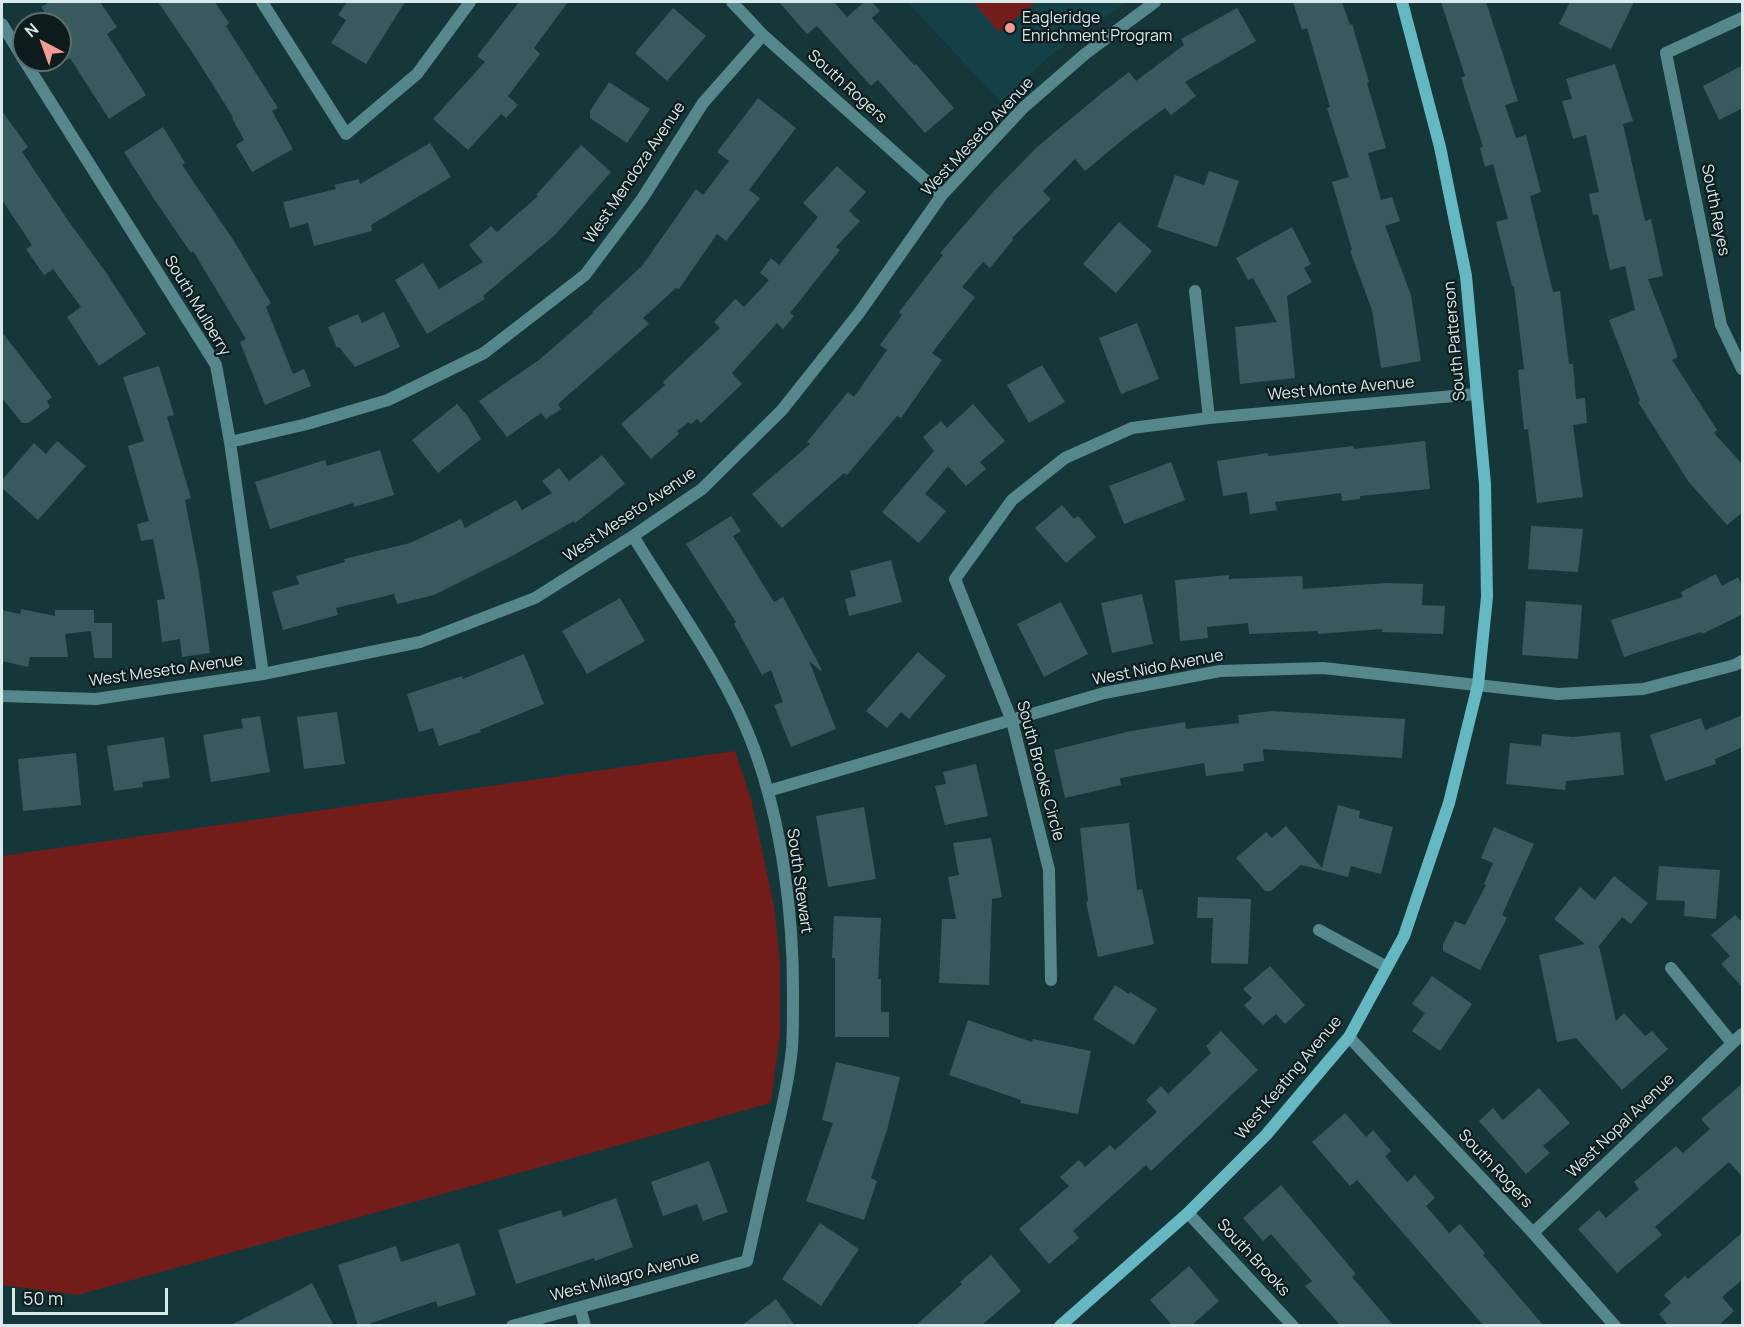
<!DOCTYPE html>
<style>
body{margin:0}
#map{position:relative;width:1744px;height:1327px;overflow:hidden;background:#15373a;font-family:Manrope,sans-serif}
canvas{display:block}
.frame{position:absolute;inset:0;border:3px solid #d6e9eb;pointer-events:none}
.north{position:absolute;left:12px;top:12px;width:60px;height:60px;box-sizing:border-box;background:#0d1b1d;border:2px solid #5d6d6f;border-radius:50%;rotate:319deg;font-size:16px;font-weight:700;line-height:24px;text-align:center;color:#d6e9eb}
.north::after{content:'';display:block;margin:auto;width:21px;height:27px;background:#f59c92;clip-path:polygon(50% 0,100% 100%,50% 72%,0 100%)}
.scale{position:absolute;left:12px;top:1288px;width:156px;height:27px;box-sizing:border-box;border:3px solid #d6e9eb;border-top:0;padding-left:8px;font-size:18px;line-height:21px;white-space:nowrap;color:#d6e9eb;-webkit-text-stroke:4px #0d1b1d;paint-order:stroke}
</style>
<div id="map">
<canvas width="1744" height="1327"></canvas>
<div class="frame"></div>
<div class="north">N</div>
<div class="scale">50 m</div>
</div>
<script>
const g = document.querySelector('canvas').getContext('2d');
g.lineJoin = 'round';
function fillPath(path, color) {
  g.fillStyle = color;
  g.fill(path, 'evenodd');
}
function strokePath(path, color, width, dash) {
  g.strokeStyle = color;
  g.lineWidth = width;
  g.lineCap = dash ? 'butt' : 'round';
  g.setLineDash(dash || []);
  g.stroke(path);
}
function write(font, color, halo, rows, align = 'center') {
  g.font = font + ' Manrope,sans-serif';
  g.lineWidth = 4.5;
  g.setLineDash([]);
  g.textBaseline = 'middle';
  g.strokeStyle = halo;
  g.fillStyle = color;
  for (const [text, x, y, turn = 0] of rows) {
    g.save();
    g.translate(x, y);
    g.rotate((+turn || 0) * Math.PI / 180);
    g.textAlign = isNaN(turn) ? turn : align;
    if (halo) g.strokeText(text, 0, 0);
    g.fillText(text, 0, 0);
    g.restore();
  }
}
fillPath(new Path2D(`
 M907 2H1127L1052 54 1001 102Z`), '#144147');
fillPath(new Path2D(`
 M973 2H1036L999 32Z
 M735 751 751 799 774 906 780 963V1033L771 1103 78 1295 2 1285V856Z`), '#721d1a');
fillPath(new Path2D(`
 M50 2H100L117 27 107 34 146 95 109 119 70 58 67 60 60 50V24H53L41 7Z
 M158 2H215L229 23 226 26 278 108 272 111 293 149 252 172 236 145 244 140 232 118 233 117 196 58Z
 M347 2H405L366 64 331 43 346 20 338 15Z
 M519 2H568L534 48 540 54 508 96 518 105 506 118 501 114 468 150 433 119 485 62 477 56Z
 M779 2H834L847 17 864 2H872L880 11 872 18 914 65 916 64 954 108 925 133 878 80 871 86 817 26 807 34Z
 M1293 2H1342L1350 25 1352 24 1369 82 1367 83 1386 148 1368 153 1381 200 1392 197 1400 221 1385 226 1411 295 1421 361 1381 368 1372 310 1350 251 1352 250 1332 182 1349 177 1327 108 1330 107 1307 28 1302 30Z
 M1441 2H1486L1518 101 1505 105 1516 138 1526 135 1541 192 1530 196 1553 292 1560 291 1569 364H1573L1576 399 1585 398 1587 423 1573 425 1583 497 1537 503 1528 429 1524 430 1518 370 1524 369 1514 286H1512L1496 222 1508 219 1493 164 1485 167 1480 148 1483 147 1461 77 1465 76Z
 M1570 2H1634L1611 49 1559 24Z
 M673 8 706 36 667 81 635 53Z
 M1237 8 1256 41 1185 82 1196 96 1171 115 1165 108 1132 132 1085 171 1075 159 1043 191 1051 199 1012 238 1013 240 990 268 983 262 962 287 975 297 932 353 942 360 901 418 897 416 847 475 844 473 782 528 752 494 810 444 807 442 848 392 854 397 887 350 880 345 902 315 899 312 943 255 940 253 993 192 1037 147 1103 92 1129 72 1136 81 1184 45 1181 39Z
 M1615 64 1633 121 1623 124 1645 221 1651 219 1663 276 1648 279 1678 357 1672 360 1717 430 1714 433 1743 465V512L1727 525 1688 481 1638 402 1640 400 1609 320 1635 310 1625 266 1610 270 1598 214 1593 215 1589 194 1599 192 1586 135 1573 139 1562 101 1572 99 1566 79Z
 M1743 65V108L1719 120 1703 86Z
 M609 82 650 109 627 143 590 118V111Z
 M758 98 796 128 749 190 760 198 726 241 717 234 679 289 676 288 643 318 649 324 558 404 561 409 546 419 541 413 507 437 479 401 539 360 593 313 592 312 642 266 696 189 703 195 729 161 717 152Z
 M2 111 28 147 22 152 67 219 107 274 146 334 99 366 67 317 81 307 53 269 44 275 26 249 32 245 2 200Z
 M163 127 185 163 182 165 234 241 271 303 266 307 293 374 304 369 311 386 265 405 240 342 246 339 193 251 191 253 154 199 124 152Z
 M430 143 451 177 371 225 372 231 314 246 308 223 290 228 283 202 336 189 334 185 359 179 360 184Z
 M581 145 611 172 555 235 483 296 485 299 427 334 395 280 423 263 439 289 483 262 469 245 491 226 497 232 538 196 536 195Z
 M837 166 866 192 849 211 860 221 836 247 840 250 790 313 794 316 783 329 777 323 732 373 742 384 701 423 697 419 691 424 689 422 677 431 679 434 651 459 621 424 665 385 663 382 720 328 714 322 735 299 744 307 769 280 760 273 771 258 779 265 818 217 803 203Z
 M1209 171 1239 181 1217 247 1157 227 1175 175 1204 185Z
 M1119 222 1152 251 1116 293 1083 264Z
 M1292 227 1311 264 1304 268 1312 282 1287 296 1295 378 1240 384 1235 327 1277 322 1253 278 1248 280 1236 258Z
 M384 312 400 347 355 367 339 347 337 348 328 327 358 314 362 323Z
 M1137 323 1159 379 1121 394 1099 338Z
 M2 332 52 397 47 401 50 407 28 423H22L2 398Z
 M1042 365 1065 402 1029 423 1007 385Z
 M159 366 174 415 167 417 191 498 185 500 199 573 210 653 182 657 180 639 162 642 157 600 165 599 153 539 141 541 137 524 149 521 128 446 144 441 123 377Z
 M457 404 464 412H465L481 439 438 473 412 440Z
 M973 404 1005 441 980 462 986 469 966 486 948 466 925 494 946 511 919 543 882 512 934 451 923 437 941 421 947 428Z
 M57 441 86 466 38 520 2 488V480L34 443 46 454Z
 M1425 441 1430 489 1360 496V499L1342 501 1341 493 1275 502 1277 510 1250 514 1247 492 1223 496 1217 461 1268 453V456L1353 446 1354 449Z
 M380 450 394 495 354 507 353 503 270 529 255 482 325 460 327 466Z
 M602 455 625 484 575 523 574 521 512 556 434 595 397 604 394 594 336 608 338 615 283 630 272 592 299 584 296 576 345 562 344 559 410 543 461 519 465 528 516 500 522 510 552 493 542 481 559 468 569 481Z
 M1171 462 1185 500 1124 524 1109 486Z
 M1062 505 1074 519 1078 516 1096 537 1066 563 1035 528Z
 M731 516 741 531 733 536 774 602 783 597 822 670 821 671 809 661 836 729 791 747 774 705 783 702 771 670 762 675 734 624 736 622 686 544Z
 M1531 526 1583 529 1578 572 1528 569Z
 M891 560 902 602 849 616 845 599 856 596 850 571Z
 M1716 574 1722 586 1738 577 1743 587V614L1702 634 1701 632 1624 657 1611 620 1683 597 1681 592Z
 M1229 575V579L1302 576 1303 589 1386 583 1423 584 1422 605 1445 606 1443 634 1382 632V629L1318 634V631L1249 634 1248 623 1207 627 1208 638 1180 641 1175 580Z
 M1142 594 1153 644 1112 653 1101 603Z
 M620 598 645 641 587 674 562 631Z
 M1526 601 1582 605 1578 659 1522 655Z
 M1061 602 1088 654 1044 677 1017 624Z
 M21 609 55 616V610H94V623H112V658H94L91 631 65 634 68 657H30L28 667 2 661V610L20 614Z
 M918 652 946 676 909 719 901 712 887 728 866 711Z
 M524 654 544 704 480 730 481 732 439 746 433 728 419 732 407 694 462 676 463 679Z
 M1272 711 1405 719 1402 758 1263 749 1264 761 1243 764 1244 771 1206 776 1204 763 1120 778 1121 785 1065 798 1054 750 1131 731 1185 722 1186 729 1239 723 1238 715Z
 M337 712 345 764 304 769 297 717Z
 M1743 715V747L1715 759 1716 764 1665 781 1650 735 1701 718 1705 730Z
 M260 716 270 772 211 782 203 735 243 728 241 719Z
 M1620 732 1624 775 1566 781 1565 790 1506 784 1510 743 1541 746 1542 734 1573 737Z
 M164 737 170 778 142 782 143 787 114 791 107 746Z
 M76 753 81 805 23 811 18 759Z
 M976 764 988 816 945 825 935 786 946 784 943 772Z
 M1338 805 1360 811 1359 818 1393 827 1381 874 1351 866 1348 877 1301 865 1271 891H1265L1236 858 1266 832 1272 838 1286 826 1322 868Z
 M864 807 876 879 828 887 816 816Z
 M1129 823 1137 890 1142 889 1154 944 1098 957 1086 902 1088 901 1080 828Z
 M1494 827 1534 844 1502 915 1507 918 1480 970 1443 951V944L1455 921 1465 925 1486 885 1484 884 1493 863 1481 858Z
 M991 838 1002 897 992 899 989 985 939 983 942 919H956L948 877 959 875 953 843Z
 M1659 866 1720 870 1716 919 1684 916 1685 901 1656 900Z
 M1614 876 1648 903 1631 924 1622 917 1599 946 1616 1021 1624 1013 1645 1036 1652 1031 1668 1049 1622 1090 1576 1038 1557 1042 1539 955 1585 944 1554 919 1580 887 1595 900Z
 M1198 897 1251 899 1248 964 1211 963 1213 918H1197Z
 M1735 915 1743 923V988L1721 964 1730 956 1711 935Z
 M834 916 881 918 878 979H881V1012H889V1037H835V958H832Z
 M1270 966 1305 1005 1285 1024 1276 1014 1263 1025 1244 1005 1252 998 1243 989Z
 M1432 976 1472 1004 1440 1051 1412 1031 1425 1013 1412 1004Z
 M1115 985 1129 994 1130 992 1157 1009 1134 1045 1093 1019Z
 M968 1020 1032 1042 1033 1039 1091 1051 1078 1114 1020 1103 1021 1100 949 1075Z
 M1221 1031 1258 1070 1151 1171 1146 1165 1073 1231 1079 1238 1049 1264 1019 1229 1069 1186 1060 1177 1079 1160 1085 1167 1110 1145 1115 1150 1157 1112 1146 1100 1161 1086 1168 1094 1211 1053 1206 1046Z
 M836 1062 900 1077 887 1130 871 1178 877 1181 864 1220 806 1201 833 1123 822 1120Z
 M1743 1083V1177L1729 1162 1655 1227 1662 1235 1617 1273 1578 1229 1599 1210 1606 1218 1639 1189 1634 1182 1676 1146 1683 1153 1710 1129 1701 1119Z
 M1539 1088 1570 1123 1543 1146 1550 1153 1526 1174 1479 1121 1493 1108 1503 1120Z
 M1345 1113 1366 1137 1373 1130 1391 1151 1385 1156 1407 1182 1415 1175 1435 1198 1426 1206 1449 1233 1460 1224 1485 1253 1483 1255 1544 1326H1484L1357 1180 1350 1186 1312 1142Z
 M709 1161 728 1212 703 1221 697 1204 663 1216 651 1182Z
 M1281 1185 1356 1274 1352 1277 1394 1326H1341L1305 1286 1312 1281 1271 1234 1263 1241 1243 1218Z
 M616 1198 633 1247 595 1261 594 1258 516 1284 498 1230 561 1210 563 1217Z
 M820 1223 859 1249 821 1306 782 1279Z
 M1743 1232V1279L1722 1297 1734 1311 1718 1326H1669L1659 1314 1671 1303 1664 1295 1685 1276 1688 1279Z
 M459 1243 476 1295 438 1307 436 1301 363 1326H358L338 1265 396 1246 401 1262Z
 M991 1255 1021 1291 981 1326H915L962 1284 960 1282Z
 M1189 1266 1219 1301 1191 1326H1173L1150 1300Z
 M312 1283 334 1326H229L298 1291Z
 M776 1299 795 1326H741Z`), '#385a5e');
strokePath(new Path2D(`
 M262 2 346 134 417 74 470 2
 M732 2 763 35 942 195
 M1742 18 1666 53 1721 325 1742 369
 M2 24 24 60
 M24 60 216 365 230 442 263 674
 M1195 291 1209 418
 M230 442 307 424 388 400 484 353 585 275 642 199 703 103 763 35
 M2 696 96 699 263 674 420 642 535 598 633 536 702 489 782 410 859 313 942 195 1023 108 1085 54 1155 2
 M768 791 1104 693 1220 671 1323 668 1558 694 1643 689 1735 665 1742 661
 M1319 930 1387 967
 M1671 968 1732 1043
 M1051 980 1049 870 1012 721 955 579 1012 500 1065 458 1132 428 1209 418 1476 394
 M1349 1037 1533 1233 1615 1326
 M1188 1213 1293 1326
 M1533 1233 1742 1034
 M580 1307 585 1326
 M512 1326 747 1261C756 1222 764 1184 773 1146 781 1114 789 1081 792 1048 793 1033 793 1018 793 1003 794 919 783 827 754 748 726 672 675 605 633 536`), '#55878d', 12);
strokePath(new Path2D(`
 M1060 1326 1188 1213 1266 1135 1349 1037 1404 936 1449 803 1478 685 1487 597 1485 484 1466 276 1440 147 1402 2`), '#65b7c1', 12);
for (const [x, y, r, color] of [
 [1010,28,6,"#f59c92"]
]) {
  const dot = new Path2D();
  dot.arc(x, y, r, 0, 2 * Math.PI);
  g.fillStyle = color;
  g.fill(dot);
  strokePath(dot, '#0d1b1d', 2);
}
write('16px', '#d6e9eb', '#0d1b1d', [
 ["Eagleridge",1022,19],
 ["Enrichment Program",1022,37]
], 'left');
write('16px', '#d6e9eb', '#0d1b1d', [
 ["South Rogers",847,87,42],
 ["West Meseto Avenue",978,137,-47],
 ["West Mendoza Avenue",635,173,-56],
 ["South Reyes",1715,210,79],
 ["South Mulberry",197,306,59],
 ["South Patterson",1455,341,-95],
 ["West Monte Avenue",1341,389,-5],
 ["West Meseto Avenue",630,515,-34],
 ["West Nido Avenue",1158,668,-11],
 ["West Meseto Avenue",166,671,-8],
 ["South Brooks Circle",1040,771,75],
 ["South Stewart",799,881,82],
 ["West Keating Avenue",1289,1078,-50],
 ["West Nopal Avenue",1621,1126,-44],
 ["South Rogers",1495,1169,47],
 ["South Brooks",1253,1258,47],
 ["West Milagro Avenue",625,1277,-15]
]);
</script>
